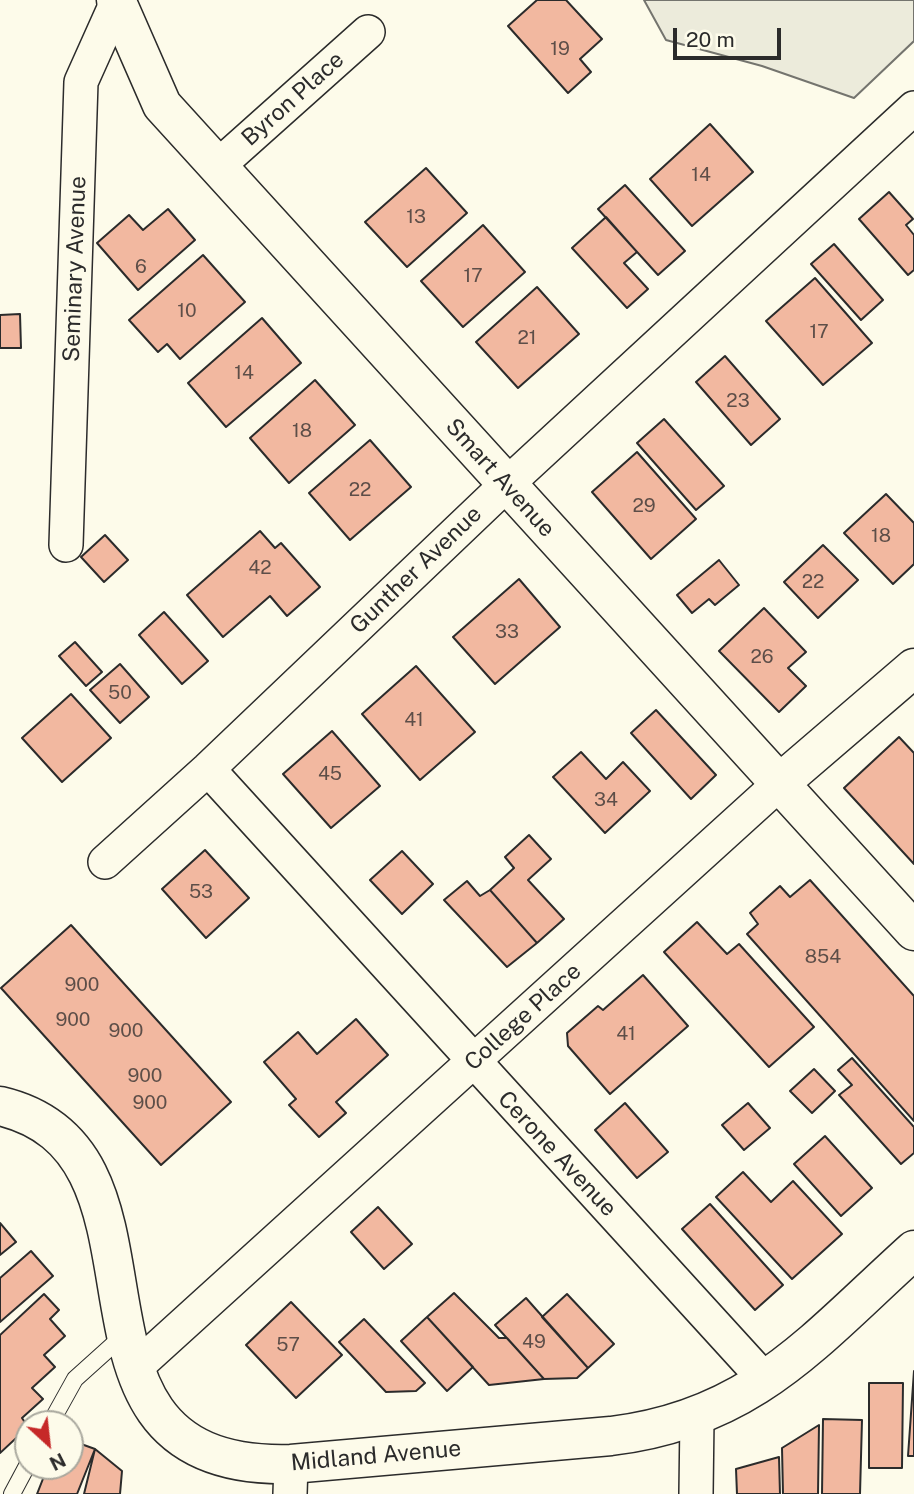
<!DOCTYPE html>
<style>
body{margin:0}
#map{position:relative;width:914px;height:1494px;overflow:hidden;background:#fdfbea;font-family:"Public Sans",sans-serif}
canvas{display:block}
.north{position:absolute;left:14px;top:1410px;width:70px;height:70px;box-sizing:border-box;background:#fdfbea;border:2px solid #a9a89e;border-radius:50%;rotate:153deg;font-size:19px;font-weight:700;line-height:28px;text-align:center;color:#2b2b2b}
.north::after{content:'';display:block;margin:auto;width:24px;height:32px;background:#c62828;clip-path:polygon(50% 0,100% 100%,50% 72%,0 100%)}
.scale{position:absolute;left:673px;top:28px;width:108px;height:32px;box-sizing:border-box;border:4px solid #2b2b2b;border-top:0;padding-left:9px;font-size:21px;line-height:24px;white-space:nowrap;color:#2b2b2b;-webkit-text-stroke:5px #fdfbea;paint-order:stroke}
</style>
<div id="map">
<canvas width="914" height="1494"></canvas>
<div class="north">N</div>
<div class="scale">20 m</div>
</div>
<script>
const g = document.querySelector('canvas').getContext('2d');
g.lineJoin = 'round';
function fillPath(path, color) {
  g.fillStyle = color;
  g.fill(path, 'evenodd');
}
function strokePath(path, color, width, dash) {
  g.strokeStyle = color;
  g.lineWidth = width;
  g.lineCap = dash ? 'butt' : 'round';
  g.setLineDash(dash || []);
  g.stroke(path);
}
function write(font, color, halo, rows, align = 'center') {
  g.font = font + ' "Public Sans",sans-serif';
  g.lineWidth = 5;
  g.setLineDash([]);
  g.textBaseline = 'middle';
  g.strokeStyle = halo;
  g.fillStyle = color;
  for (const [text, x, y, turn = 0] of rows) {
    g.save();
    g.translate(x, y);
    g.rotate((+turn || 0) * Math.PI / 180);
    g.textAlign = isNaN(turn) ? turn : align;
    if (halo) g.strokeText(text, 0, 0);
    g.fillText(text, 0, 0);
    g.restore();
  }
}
const green = new Path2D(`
 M644 0H914V41L854 98 762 66 666 40Z`);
fillPath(green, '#ecebdb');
strokePath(green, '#74746e', 2);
const building = new Path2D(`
 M537 0H566L602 39 580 59 591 72 568 93 508 26Z
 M710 124 753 172 692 226 650 179Z
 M426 168 467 213 407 267 365 222Z
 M625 185 685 251 658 275 598 209Z
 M889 192 913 219 906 225 914 235V270L908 275 859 219Z
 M168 209 195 240 138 290 97 243 129 215 143 230Z
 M606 217 637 252 624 263 648 289 627 308 572 248Z
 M483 225 525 272 463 327 421 281Z
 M834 244 883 300 861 320 811 264Z
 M203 255 245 302 180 359 167 344 158 352 129 320Z
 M815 278 872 343 823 385 766 321Z
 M537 287 579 334 518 388 476 342Z
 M20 314 21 348H0V315Z
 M262 318 301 363 226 427 188 383Z
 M725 356 780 419 751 445 696 382Z
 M315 380 355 425 289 483 250 438Z
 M664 419 724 486 696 510 637 443Z
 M370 440 411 487 350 540 309 493Z
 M637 452 696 519 651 559 592 492Z
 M886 494 914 523V564L893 584 844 533Z
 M260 531 275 548 281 543 320 587 287 616 270 596 223 637 187 595Z
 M105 535 128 560 104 582 81 557Z
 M823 545 858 580 818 618 784 582Z
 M719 560 739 585 715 605 709 599 692 613 677 595Z
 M519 579 560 627 495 684 453 637Z
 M764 608 806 652 788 668 806 686 779 712 719 651Z
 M164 612 208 661 182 684 139 635Z
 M75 642 102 672 86 686 59 656Z
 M120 664 149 697 120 723 90 690Z
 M416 666 475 732 420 780 362 714Z
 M71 694 111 738 62 782 22 738Z
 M656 710 716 775 691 799 631 733Z
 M332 731 380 786 331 828 283 774Z
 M899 737 914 753V864L844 788Z
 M581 752 606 779 623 762 650 791 605 833 553 777Z
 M529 835 551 859 528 880 564 919 537 943 490 890 514 868 505 857Z
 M205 850 249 898 206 938 162 889Z
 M402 851 433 884 402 914 370 880Z
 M810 880 914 996V1121L747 934 758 924 750 913 780 886 790 897Z
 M467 881 480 896 490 890 537 943 507 967 444 900Z
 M697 922 727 954 739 944 814 1027 769 1067 664 952Z
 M71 925 231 1102 161 1165 1 988Z
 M643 975 688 1026 610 1094 568 1046 567 1033 598 1006 603 1010Z
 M356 1019 388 1055 336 1102 346 1113 319 1137 289 1105 296 1099 264 1062 298 1032 317 1054Z
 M852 1058 914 1127V1153L901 1164 839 1095 852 1085 838 1070Z
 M814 1069 835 1091 812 1113 790 1091Z
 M625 1103 668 1152 637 1178 595 1130Z
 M748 1103 770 1128 744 1150 722 1125Z
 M825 1136 872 1188 841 1216 794 1164Z
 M743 1172 771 1202 793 1181 842 1234 792 1279 716 1197Z
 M710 1204 783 1285 755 1310 682 1229Z
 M378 1207 412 1244 384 1269 351 1232Z
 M0 1223 16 1242 0 1255Z
 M31 1251 53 1276 0 1322V1278Z
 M454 1293 499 1338H507L544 1379 489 1385 427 1317Z
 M44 1294 59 1310 50 1319 65 1336 44 1355 55 1367 32 1388 43 1399 22 1418 28 1427 0 1453V1335Z
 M567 1294 614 1344 588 1368 542 1317Z
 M526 1298 588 1368 577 1378 544 1379 495 1325Z
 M291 1302 342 1355 296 1398 246 1345Z
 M427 1317 473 1367 447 1391 401 1341Z
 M364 1319 425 1383 416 1391 386 1392 339 1342Z
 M914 1371V1456H908Z
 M869 1383H903L902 1468H869Z
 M823 1419 862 1420 860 1494H822Z
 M819 1425 818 1494H783L782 1448Z
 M70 1440 95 1449 77 1494H37L48 1466H70Z
 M95 1449 122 1471 120 1494H84Z
 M779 1457 780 1494H737L736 1469Z`);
fillPath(building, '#f2b8a0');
strokePath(building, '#2b2b2b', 2);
const lane = new Path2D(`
 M50 1424 75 1379 125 1334
 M12 1494 28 1464`);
const street = new Path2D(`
 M218 166 368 32
 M66 545 81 82 116 4
 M208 769 766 1381
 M105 862 208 769 506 485 914 108
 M134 1369 780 783
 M290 1494 291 1464
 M696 1494 697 1418`);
const secondary = new Path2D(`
 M116 0 162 105 914 931
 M780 783 914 668
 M0 1106C199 1153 25 1472 291 1464L611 1436C753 1419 814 1340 914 1250`);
strokePath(lane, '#2b2b2b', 18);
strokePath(street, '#2b2b2b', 36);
strokePath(secondary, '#2b2b2b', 41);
strokePath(lane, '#fdfbea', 16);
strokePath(street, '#fdfbea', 33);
strokePath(secondary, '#fdfbea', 38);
write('19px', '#5d4e48', null, [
 ["19",560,49],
 ["14",701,175],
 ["13",416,217],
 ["6",141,267],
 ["17",473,276],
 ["10",187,311],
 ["17",819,332],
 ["21",527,338],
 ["14",244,373],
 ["23",738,401],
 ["18",302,431],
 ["22",360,490],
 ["29",644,506],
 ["18",881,536],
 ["42",260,568],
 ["22",813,582],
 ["33",507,632],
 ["26",762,657],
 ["50",120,693],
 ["41",414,720],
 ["45",330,774],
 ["34",606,800],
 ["53",201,892],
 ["854",823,957],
 ["900",82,985],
 ["900",73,1020],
 ["900",126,1031],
 ["41",626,1034],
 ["900",145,1076],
 ["900",150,1103],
 ["49",534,1342],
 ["57",288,1345]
]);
write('23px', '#2b2b2b', '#fdfbea', [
 ["Byron Place",293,99,-42],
 ["Seminary Avenue",75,269,-88],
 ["Smart Avenue",500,478,48],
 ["Gunther Avenue",416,570,-44],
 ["College Place",523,1017,-42],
 ["Cerone Avenue",557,1154,47],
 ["Midland Avenue",376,1456,-5]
]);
</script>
